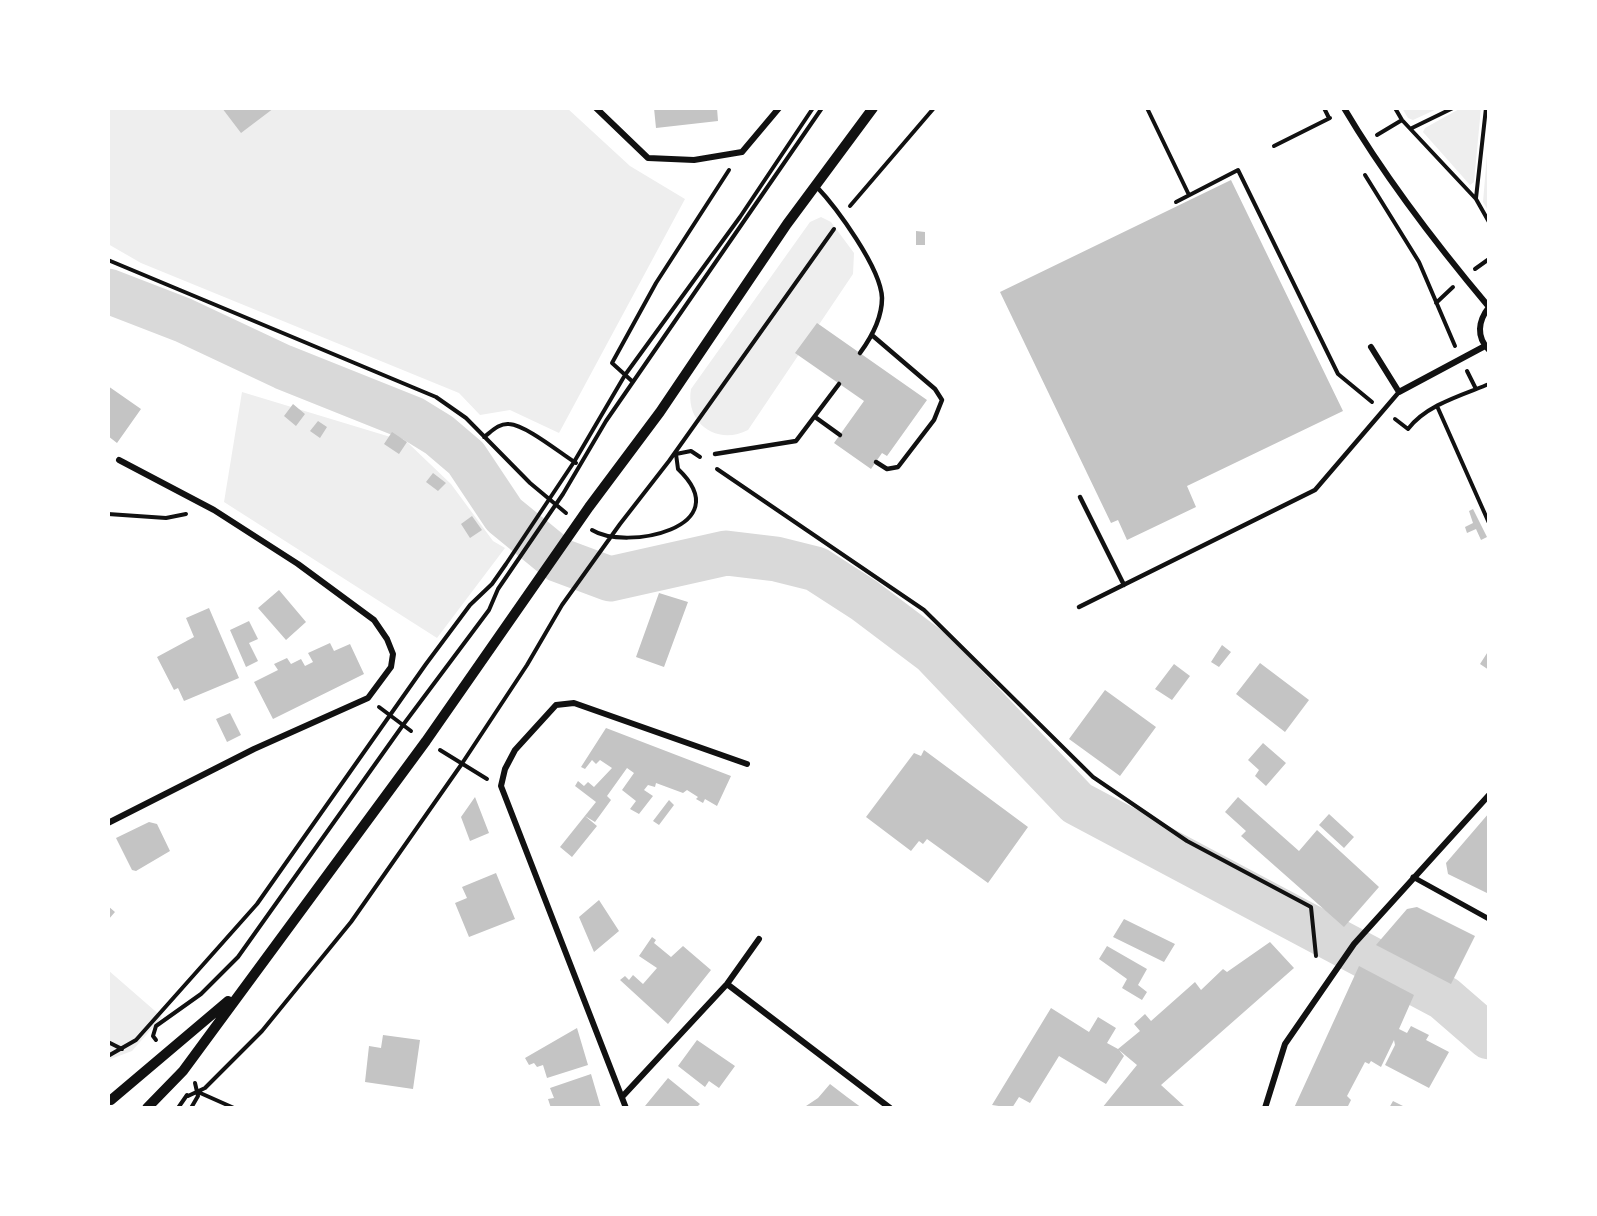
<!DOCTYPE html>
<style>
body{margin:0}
#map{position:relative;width:1597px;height:1216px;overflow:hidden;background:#fff;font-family:"Work Sans",sans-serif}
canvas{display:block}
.frame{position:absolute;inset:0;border:110px solid #fff;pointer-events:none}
</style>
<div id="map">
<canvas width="1597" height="1216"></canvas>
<div class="frame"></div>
</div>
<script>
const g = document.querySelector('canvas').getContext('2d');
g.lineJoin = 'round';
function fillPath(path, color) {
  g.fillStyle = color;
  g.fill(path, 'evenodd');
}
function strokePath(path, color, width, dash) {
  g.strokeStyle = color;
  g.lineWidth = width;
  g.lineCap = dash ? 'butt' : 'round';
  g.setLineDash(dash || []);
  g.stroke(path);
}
fillPath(new Path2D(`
 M108 108H567L630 166 685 199 559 433 510 410 480 415 459 393 141 263 108 244Z
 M1402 108H1439L1413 120 1408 118Z
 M1461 108H1481L1474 182 1470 185 1423 132 1425 128Z
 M1489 131V212L1483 202Z
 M821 217 831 222 854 253 853 274 748 430C717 446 685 423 691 389L810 222Z
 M242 392 407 442 451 484 493 541 505 548 437 638 224 502Z
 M108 970 162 1017 132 1051 108 1060Z`), '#eee');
strokePath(new Path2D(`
 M108 291 183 320 283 367 413 419 439 435 466 458 504 515 559 560 610 579 726 553 776 559 816 569 864 600 933 652 1077 803 1444 998 1489 1037`), '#d9d9d9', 45);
fillPath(new Path2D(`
 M222 108H274L241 133Z
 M654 108H717L718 121 656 128Z
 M1231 180 1343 411 1187 486 1196 507 1127 540 1118 520 1111 523 1000 292Z
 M916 231 925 232V245H916Z
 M817 323 927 400 887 456 882 453 871 469 834 443 864 401 795 353Z
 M108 386 141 409 117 443 108 436Z
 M293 404 305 414 296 426 284 416Z
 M318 421 327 427 320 438 310 431Z
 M392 432 407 442 399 454 384 444Z
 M433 473 446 483 438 491 426 482Z
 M1473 509 1487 537 1481 540 1476 529 1467 533 1465 527 1473 523 1469 511Z
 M472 516 482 530 470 538 461 524Z
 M279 590 306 622 286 640 258 608Z
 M659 593 688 602 664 667 636 657Z
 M209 608 239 678 184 701 178 688 174 690 157 657 194 637 186 618Z
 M249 621 258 639 249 643 258 661 246 667 230 630Z
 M330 643 334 651 350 644 364 674 273 719 254 682 278 670 274 664 287 658 291 664 301 659 305 666 313 662 308 653Z
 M1222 645 1231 652 1219 667 1211 662Z
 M1489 650V670L1480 664Z
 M1260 663 1309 700 1285 732 1236 694Z
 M1174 664 1190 676 1172 700 1155 689Z
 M1105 690 1156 727 1120 776 1069 739Z
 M230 713 241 735 227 742 216 719Z
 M606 728 731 776 717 806 705 799 703 803 696 799 698 797 687 790 683 793 656 783 655 787 648 785 644 790 653 796 639 814 630 809 636 801 622 790 634 773 627 768 607 796 611 800 595 822 585 816 597 826 572 857 560 847 596 802 575 786 578 781 584 786 588 782 594 787 612 768 600 760 596 764 592 760 585 769 581 767Z
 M1263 743 1286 763 1266 786 1255 776 1259 770 1248 760Z
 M924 750 1028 827 988 883 927 839 923 844 919 841 911 851 866 817 914 753 921 756Z
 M475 797 489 833 470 841 461 817Z
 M1238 797 1299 851 1317 830 1379 887 1344 927 1241 836 1246 831 1225 812Z
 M669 800 674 805 659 825 653 821Z
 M1489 813V894L1448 874 1446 863Z
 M1329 814 1354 837 1344 848 1319 825Z
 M149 822 157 824 170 851 136 871 132 870 116 838Z
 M496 873 515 919 469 937 455 903 467 898 462 887Z
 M599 900 619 931 594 952 579 917Z
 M108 906 115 912 108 920Z
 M1417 907 1475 936 1451 984 1376 945 1407 909Z
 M1124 919 1175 944 1164 962 1113 937Z
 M652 937 656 940 654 943 671 957 683 946 711 970 668 1024 620 980 625 976 629 980 633 975 643 984 657 968 639 956Z
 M1270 942 1294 968 1161 1085 1184 1106 1182 1108H1102L1137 1065 1119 1050 1124 1056 1106 1084 1059 1056 1030 1103 1019 1097 1012 1108 992 1105 1051 1008 1089 1032 1098 1017 1116 1028 1107 1043 1118 1049 1140 1031 1134 1024 1145 1014 1151 1021 1195 982 1201 990 1223 969 1227 972Z
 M1107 946 1147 969 1138 985 1147 992 1142 1000 1122 988 1127 979 1099 959Z
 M1359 966 1414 995 1399 1029 1407 1033 1411 1026 1429 1035 1426 1040 1449 1052 1429 1088 1385 1065 1395 1045 1394 1040 1381 1067 1371 1061 1369 1064 1365 1062 1347 1096 1351 1100 1347 1108H1294Z
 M577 1028 588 1065 547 1078 543 1065 537 1067 534 1063 529 1065 525 1058Z
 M383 1035 420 1040 413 1089 365 1082 369 1046 381 1048Z
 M697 1040 735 1066 719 1088 709 1081 705 1087 678 1066Z
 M591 1074 601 1108H551L548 1099 554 1098 550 1088Z
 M668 1078 700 1104 696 1108H647L645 1106Z
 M830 1084 847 1097 862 1108H803L818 1098Z
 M1393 1101 1407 1108H1389Z`), '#c4c4c4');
strokePath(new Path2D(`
 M1147 108 1189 195
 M1324 108 1329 118
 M1395 108 1402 120 1476 199 1489 222
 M1412 128 1453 108
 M1377 135 1402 120
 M1274 146 1330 118
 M1365 175 1419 262 1455 346
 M1476 198 1486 108
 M1176 202 1238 170 1338 374 1372 402
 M850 206 934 108
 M108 260 436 397 466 418 530 483 566 513
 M1475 269 1489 259
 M1436 303 1453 287
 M1467 371 1476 389
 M633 382 612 363 656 283 729 170
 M1437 406 1489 523
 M1395 419 1408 429C1426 405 1462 395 1489 384
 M484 437C491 432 499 423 509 424 526 425 560 453 576 463
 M717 469 924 610 1093 777 1187 841 1311 907 1316 956
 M108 514 166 518 186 514
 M592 530C625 551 740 528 678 469L676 454 691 451 700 457
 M379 707 411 731
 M440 750 487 779
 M156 1040 153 1036 156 1026 201 994 238 957 403 725 489 610 498 589 563 494 606 421 822 108
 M108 1042 122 1049
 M108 1056 136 1040 257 904 426 664 470 605 492 584 506 564 574 462 625 375 740 217 813 108
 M198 1092 234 1108
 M188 1096 205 1088 262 1031 351 922 461 765 527 665 562 605 620 524 669 461 834 229
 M178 1108 187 1095
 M191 1108 198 1096 195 1083`), '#111', 4);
strokePath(new Path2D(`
 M816 186C836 207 881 268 882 298 882 317 871 338 860 353
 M873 336 935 389 942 400 934 420 898 467 887 469 876 462
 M815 417 840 435
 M715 454 796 441 839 384
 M1080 497 1124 585
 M1079 607 1315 490 1399 392`), '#111', 4.5);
strokePath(new Path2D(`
 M1413 877 1489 919`), '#111', 5);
strokePath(new Path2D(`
 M596 108 648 158 694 160 742 152 779 108
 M1344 108C1386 179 1436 244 1489 307
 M1489 307C1478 321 1476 337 1489 350
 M1371 347 1399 392 1485 346
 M108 823 254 749 368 698 391 667 393 654 387 639 374 620 298 564 214 510 119 460
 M727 984 890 1108
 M622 1097 727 984 759 939
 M626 1108 501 786 505 769 515 750 556 705 574 703 747 764
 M1265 1108 1285 1044 1354 944 1489 795`), '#111', 6);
strokePath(new Path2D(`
 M111 1100 228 1001
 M147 1108 183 1071 426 741 589 507 660 412 787 224 873 108`), '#111', 10);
</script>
